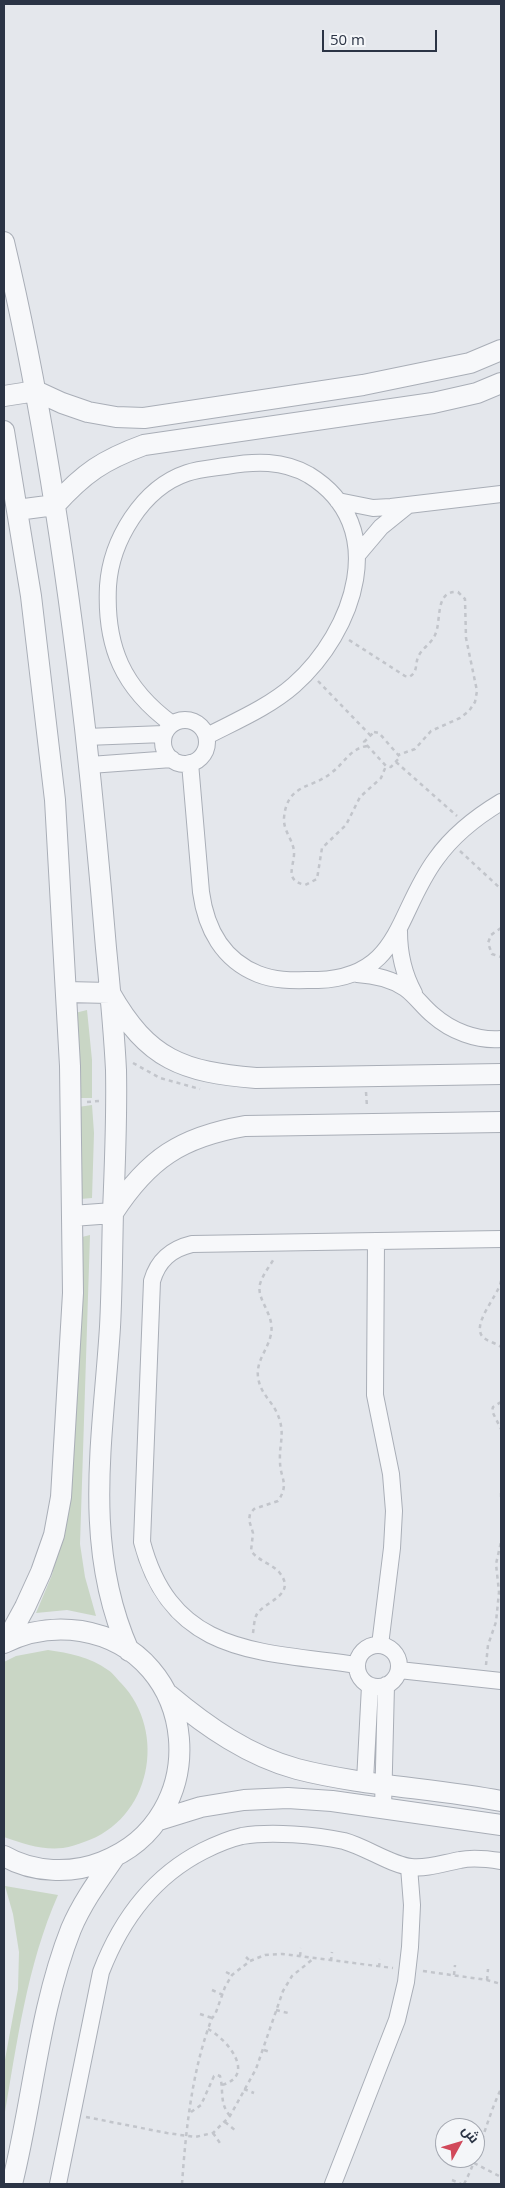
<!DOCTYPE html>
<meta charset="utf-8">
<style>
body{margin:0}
#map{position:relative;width:505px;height:2188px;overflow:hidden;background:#e4e7ec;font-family:"Open Sans",Cairo,sans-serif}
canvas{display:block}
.frame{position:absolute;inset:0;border:5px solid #2b3445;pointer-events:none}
.north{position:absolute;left:435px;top:2118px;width:50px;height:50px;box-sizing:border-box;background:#f4f6f9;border:1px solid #a4a8b1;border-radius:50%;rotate:51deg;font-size:14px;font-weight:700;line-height:20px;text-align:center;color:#2b3445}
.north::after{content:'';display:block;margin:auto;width:18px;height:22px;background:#d1495b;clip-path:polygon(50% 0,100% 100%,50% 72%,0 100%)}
.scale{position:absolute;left:322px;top:30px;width:115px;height:22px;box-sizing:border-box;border:2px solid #2b3445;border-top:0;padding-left:6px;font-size:15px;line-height:18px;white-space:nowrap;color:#2b3445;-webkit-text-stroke:4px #f4f6f9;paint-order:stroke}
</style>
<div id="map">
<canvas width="505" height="2188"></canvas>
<div class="frame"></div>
<div class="north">ش</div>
<div class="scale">50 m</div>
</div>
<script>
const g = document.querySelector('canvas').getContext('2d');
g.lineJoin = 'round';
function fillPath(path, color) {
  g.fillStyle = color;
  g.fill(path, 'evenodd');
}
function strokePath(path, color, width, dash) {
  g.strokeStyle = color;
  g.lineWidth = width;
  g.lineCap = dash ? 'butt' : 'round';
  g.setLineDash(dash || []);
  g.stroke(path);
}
fillPath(new Path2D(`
 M87 1010 92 1060V1098H78L75 1013Z
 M92 1105 94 1133 92 1198 80 1199 78 1107Z
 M90 1235 80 1544 85 1577 96 1616 67 1610 36 1613 52 1575 59 1545 78 1238Z
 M48 1650C69 1653 90 1657 108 1670 113 1673 117 1679 121 1683 168 1732 151 1820 84 1842 78 1844 70 1847 63 1848 41 1850 24 1844 4 1837V1662L16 1656Z
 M5 1886 58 1895C27 1965 17 2043 4 2118V2065L18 1989 19 1952 13 1914Z`), '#c9d6c5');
const minor = new Path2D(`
 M338 501 373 508 391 507 501 494
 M359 553 381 527 407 506
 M163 742a22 22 0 1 1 44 0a22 22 0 1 1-44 0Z
 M172 724C123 688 105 647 108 586 111 541 142 488 187 473 199 469 213 468 226 466 255 461 283 460 309 475 392 526 354 632 294 685 269 707 236 721 207 736
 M86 737 164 734
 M190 763 201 892C206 929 223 960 258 974 278 982 297 980 318 980 401 977 396 913 436 859 453 835 476 817 501 802
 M90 765 172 759
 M399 931C399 954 403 973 414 993
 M357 974C374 975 390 978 405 988 416 996 423 1007 433 1015 451 1031 477 1041 501 1039
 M376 1241 375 1395 391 1474 394 1511 392 1548 380 1645
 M357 1666a21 21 0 1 1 42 0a21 21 0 1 1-42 0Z
 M357 1665C260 1651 172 1656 142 1542L152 1281C158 1260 171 1249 192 1244L501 1239
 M399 1670 501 1681
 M365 1781 370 1686
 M383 1809 386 1685
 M58 2184 101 1972C121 1920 152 1877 203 1851 215 1845 229 1839 242 1836 271 1831 316 1835 344 1841 366 1847 391 1865 411 1867 428 1869 443 1863 460 1860 473 1857 488 1859 501 1861
 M333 2184 397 2020 406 1982 410 1947 412 1905 409 1867`);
const tertiary = new Path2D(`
 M4 242C42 402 66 564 85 728 93 801 100 875 106 948 110 989 114 1029 116 1070 117 1117 115 1165 113 1212 112 1251 112 1289 110 1327 103 1438 82 1546 129 1651
 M4 396 36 391 62 403 88 412 116 417 144 418 363 385 470 363 501 350
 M4 431 31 596 55 800 70 1066 73 1293 61 1497 54 1535 41 1572 25 1607 6 1642
 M17 510 55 505C84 473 103 460 144 445L433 403 477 393 501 383
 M66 992 110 993C148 1060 183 1072 256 1078L501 1074
 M72 1216 113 1213C148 1159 181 1137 245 1126L501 1122
 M4 1643C28 1631 54 1627 81 1631 201 1651 215 1819 102 1862 72 1874 33 1873 4 1856
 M169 1695C207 1727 249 1756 297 1769 363 1786 435 1788 501 1801
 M159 1820 201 1807 244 1800 288 1798 332 1801 501 1825
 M12 2184C33 2100 39 2010 71 1929 82 1903 98 1881 114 1858`);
strokePath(minor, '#a9aeb7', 18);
strokePath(tertiary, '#a9aeb7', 22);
strokePath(new Path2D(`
 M349 640 405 676 409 677C418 672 415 665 418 657 422 648 431 644 435 635 442 621 434 590 458 592L465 599 466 638 477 691 475 702 469 711 460 718 431 731 415 749 398 755
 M318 681 370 735
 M374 732 379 733 400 757 391 767 386 766 364 742Z
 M367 746C349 749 345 763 331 773 312 789 287 783 284 818 283 832 295 841 294 855 293 869 285 880 305 885L317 879 322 848 346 825 360 797 381 778 386 766
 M396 762 457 816
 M460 851 501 889
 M501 928 491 935 488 943 492 954 501 957
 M133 1063 160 1078 200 1089
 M366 1092 367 1107
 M87 1102 99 1101
 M501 1281C499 1295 469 1326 484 1338 489 1342 496 1343 501 1347
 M501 1402 493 1407 492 1411 501 1429
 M501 1493V1500
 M253 1633C254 1627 254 1619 257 1614 265 1601 298 1595 279 1572 272 1564 260 1562 251 1551L253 1533 249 1520 250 1514 254 1509 278 1501C290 1483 280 1479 280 1461 279 1443 286 1433 277 1413 271 1400 260 1393 258 1377 256 1360 268 1350 271 1334 275 1314 256 1300 260 1284 263 1274 270 1266 275 1257
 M486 1665 488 1645 496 1622 499 1592 496 1564 501 1542
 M300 1956 301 1948
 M246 1957 250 1961
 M331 1961 332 1952
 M379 1967 380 1959
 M423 1971 487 1980 501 1984
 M226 1972 232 1975
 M454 1975 455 1965
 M487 1980 488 1969
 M212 1990 223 1995
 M276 2010 288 2013
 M200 2014 212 2018
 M208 2029C227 2039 257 2075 222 2085
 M264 2050 270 2052
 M244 2089 254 2093
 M191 2112 201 2105 214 2076 217 2075 220 2076C224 2091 219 2103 230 2116
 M86 2117 167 2133 195 2137 213 2133 230 2116 256 2069 283 1991 292 1976 313 1959
 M225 2122 236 2131
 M213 2133 222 2146
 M475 2145 480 2146
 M474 2163 501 2177
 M452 2180 461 2184
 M182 2184C186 2128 192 2070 212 2018L215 2015 225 1987 232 1975 250 1961 265 1955 282 1954 393 1968
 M464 2184C480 2154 486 2120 501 2089`), '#c2c5cb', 2.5, [4, 4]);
strokePath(minor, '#f7f8fa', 16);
strokePath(tertiary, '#f7f8fa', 20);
</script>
